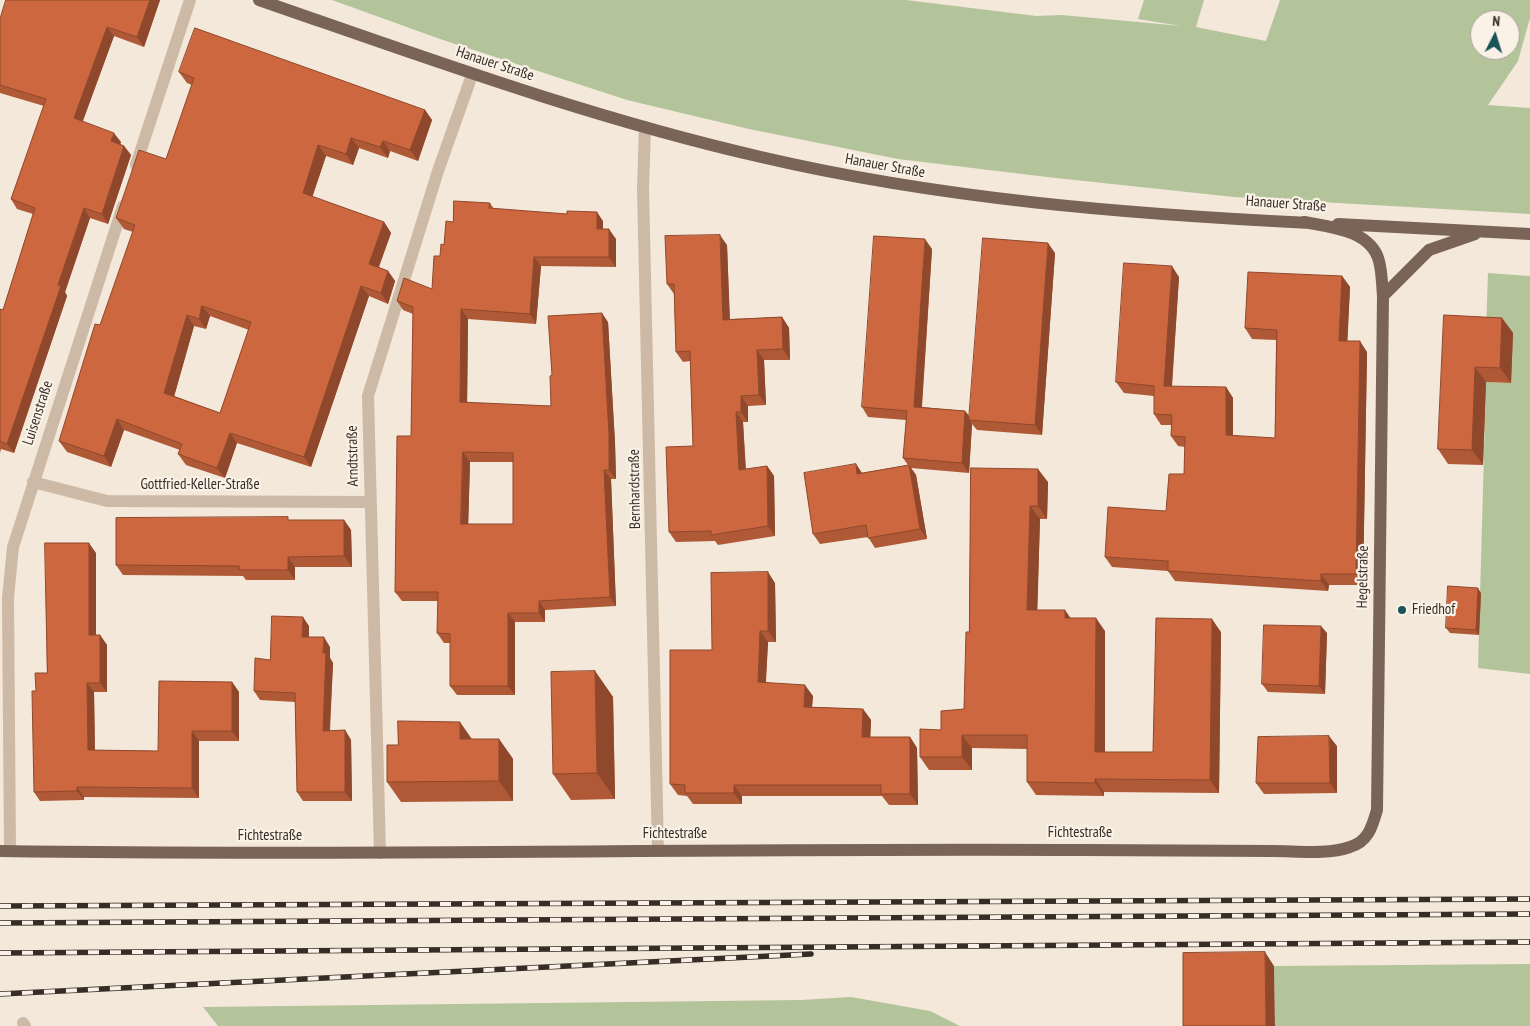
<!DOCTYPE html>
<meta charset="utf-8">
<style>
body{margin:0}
#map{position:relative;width:1530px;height:1026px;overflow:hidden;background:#f3e8da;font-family:"PT Sans Narrow",sans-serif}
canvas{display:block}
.north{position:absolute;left:1470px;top:10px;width:50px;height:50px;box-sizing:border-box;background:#faf2e7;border:1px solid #aca39a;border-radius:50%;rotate:5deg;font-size:14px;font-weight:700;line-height:20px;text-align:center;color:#372d27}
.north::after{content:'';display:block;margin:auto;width:18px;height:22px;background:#1a545b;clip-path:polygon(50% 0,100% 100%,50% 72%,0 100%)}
</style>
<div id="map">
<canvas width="1530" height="1026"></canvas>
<div class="north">N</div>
</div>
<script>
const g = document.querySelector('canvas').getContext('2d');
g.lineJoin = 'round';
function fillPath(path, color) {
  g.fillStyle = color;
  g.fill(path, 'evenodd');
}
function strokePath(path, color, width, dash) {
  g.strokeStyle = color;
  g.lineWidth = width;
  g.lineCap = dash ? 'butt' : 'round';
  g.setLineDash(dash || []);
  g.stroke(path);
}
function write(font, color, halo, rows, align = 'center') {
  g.font = font + ' "PT Sans Narrow",sans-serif';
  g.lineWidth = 4.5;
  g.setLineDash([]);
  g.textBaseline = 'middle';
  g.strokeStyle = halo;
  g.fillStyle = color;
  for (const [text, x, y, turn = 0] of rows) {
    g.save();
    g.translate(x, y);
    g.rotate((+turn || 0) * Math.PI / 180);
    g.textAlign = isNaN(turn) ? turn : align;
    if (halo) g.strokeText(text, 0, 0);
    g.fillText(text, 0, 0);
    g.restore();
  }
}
fillPath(new Path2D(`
 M332 0H906L1036 16 1062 15 1181 26 1138 19 1144 0H1204L1196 27 1266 41 1280 0H1530V18L1518 61 1488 105 1530 108V214L1234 197 1047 177 898 159 749 129 627 100 440 39ZM1480 20H1510V50H1480Z
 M1488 273 1530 276V674L1478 668 1486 382 1510 383 1513 333 1486 332Z
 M1530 964V1026H1275L1274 966Z
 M851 997 930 1011 960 1026H218L203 1007 801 1000Z`), '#b3c39a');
strokePath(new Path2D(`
 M645 127 643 189 658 851
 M136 165 190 0
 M33 482 107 501 370 502
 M10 851 8 598 13 547 123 206
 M380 853 368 396 438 171 472 75
 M23 1023 25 1026`), '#ccb9a6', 12);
strokePath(new Path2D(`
 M259 0C424 57 590 118 761 157 941 199 1126 214 1310 223
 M1338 224 1530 234
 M1383 296 1429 250 1475 234
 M0 851C361 856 722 848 1083 850 1146 850 1209 851 1273 851 1297 851 1327 855 1350 847 1368 842 1372 827 1377 810L1383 296C1382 285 1382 272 1379 261 1371 230 1330 227 1304 222`), '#7a6457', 12);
const rail = new Path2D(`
 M0 906 1530 899
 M0 923 1530 914
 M0 953 1530 942
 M0 994 811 954`);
strokePath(rail, '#372d27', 5.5);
strokePath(rail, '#faf2e7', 4, [11]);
fillPath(new Path2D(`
 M160 0 144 47 114 36 83 121 121 142 120 144 124 146 131 155 108 224 90 218 65 292 67 296 14 453 1 449 0 453V309L3 310 33 214 17 209 11 199 44 106 0 93V19Z
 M179 72 425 110 432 120 418 161 390 151 388 158 359 148 353 165 326 156 312 197 384 222 391 233 379 267 388 271 395 281 388 304 369 296 311 467 237 443 225 478 186 465 178 454 180 450 124 430 111 467 67 452 59 441 133 232 124 229 116 218 166 159 192 85 187 83ZM210 316 249 330 220 413 174 396 194 326 206 329Z
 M490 203 494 209 603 221V229L616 239V267L541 266 536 324 468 319 467 403 551 406 552 375 608 322 615 443 616 479H611L616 606 545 610V622H515V695H457L450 686V643H444L437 633 438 601H402L395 592 411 436 413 314 403 310 397 301 432 289 440 256 453 222ZM470 462H513V524H468Z
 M727 245 730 319 782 317 789 328 790 360H764L766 405 748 406V422H743L746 469 767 466 774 476 775 536 718 545 715 541 676 542 669 532 693 446 690 361 683 362 676 352 674 294 667 284Z
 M932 249 922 407 965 411 970 417 1055 253 1042 435 977 430 972 424 969 473 911 468 916 475 927 539 875 548 868 537 820 544 813 534 856 464 862 473 908 465 903 458 906 420 868 417 862 407Z
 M1342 276 1350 287 1347 341 1367 352 1363 585H1329L1328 591 1175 581 1168 571 1112 567 1105 557 1166 511 1184 474 1185 447 1178 446 1171 436 1172 425H1161L1154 414V396L1124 393 1116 382 1179 277 1172 387H1226L1233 398V436L1275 438 1276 340 1252 339 1245 328Z
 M1444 315 1502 318 1513 333 1511 383 1486 382 1483 465 1448 464 1438 449Z
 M971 468 1048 482 1047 519H1040L1037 610 1070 618 1105 631V752H1153L1221 632 1219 793 1104 792V796L1036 795 1027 782V749L972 748V770H929L920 757 941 730 964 709 969 632Z
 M289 520H344L351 530 352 567H295V580H246L243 576 123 575 116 565Z
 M96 553V635H100L107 645V692H94L95 750 158 751 232 682 239 692V741H199V798L84 797V800L40 801 34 792 47 673Z
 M775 583 776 642H768L766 682 813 696 812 707 863 709 871 720 870 737H910L917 748 918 805H889L882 796H742V804H693L687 796 678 795 670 784 712 650Z
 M1481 593 1479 635 1450 633 1446 628Z
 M309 626V637L330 647V658L333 663 330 731 345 730 351 740 352 801H303L297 792 295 702 260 700 254 691 270 660Z
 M1327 633 1325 694 1268 692 1262 684Z
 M595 671 613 697 615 799 571 800 553 774Z
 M472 739H499L513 759V801L401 802 387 782 398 745Z
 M1337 746V793L1264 794 1256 783Z`), '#af5936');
fillPath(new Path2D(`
 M150 0H160L144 47 137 37Z
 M107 27 114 36 80 128 74 118Z
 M425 110 432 120 418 161 410 150Z
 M114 133 121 142 118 151 111 141Z
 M351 138 359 148 353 165 346 154Z
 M383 141 390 151 388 158 380 147Z
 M318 145 326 156 310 204 303 193Z
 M124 146 131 155 108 224 102 214Z
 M84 208 90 218 65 292 67 296 14 453 7 444 58 285Z
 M597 212 603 221V238L597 229Z
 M384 222 391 233 376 274 369 264Z
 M609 229 616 239V267L609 257Z
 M720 235 727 245 730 330 723 320Z
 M925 239 932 249 921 417 914 407Z
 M1048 243 1055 253 1042 435 1035 425Z
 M534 257 541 266 536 324 530 314Z
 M1172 266 1179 277 1171 397 1164 386Z
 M388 271 395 281 388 304 381 293Z
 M1342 276 1350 287 1347 351 1339 341Z
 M361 286 369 296 311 467 304 457Z
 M202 306 210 316 206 329 199 319Z
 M461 309 468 319 467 412 460 402Z
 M602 313 608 322 615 443 616 479 609 470Z
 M187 315 194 326 172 404 164 393Z
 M782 317 789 328 790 360 783 349Z
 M1502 318 1513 333 1511 383 1500 368Z
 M1360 341 1367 352 1363 585 1356 574Z
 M757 350 764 360 766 405 759 395Z
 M1475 367 1486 382 1483 465 1472 450Z
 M1226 387 1233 398V446L1226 435Z
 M741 396 748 406V422L741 412Z
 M965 411 972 420H969L972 424 969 473 962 463Z
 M736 412 743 422 746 480 739 470Z
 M117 419 124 430 111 467 104 456Z
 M230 433 237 443 225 478 217 468Z
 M463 452 470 462 468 533 461 524Z
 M856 464 863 475 857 474Z
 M909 465 916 475 927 539 920 529Z
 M767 466 774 476 775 536 768 526Z
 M1038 469 1048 482 1047 519 1038 506Z
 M604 470 611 479 616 606 610 597Z
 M1030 506 1040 519 1037 623 1027 610Z
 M344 520 351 530 352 567 344 556Z
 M89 543 96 553V645L89 635Z
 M288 557 295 567V580L288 570Z
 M768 572 775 583 776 642 768 631Z
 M1321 574 1329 585 1328 591 1321 581Z
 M1478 588 1481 593 1479 635 1476 630Z
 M539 601 545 610V622L539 613Z
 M1065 610 1074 623 1065 618Z
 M508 613 515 622V695L508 686Z
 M303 617 309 626V646L302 637Z
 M1096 618 1105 631V765L1095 752Z
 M1212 619 1221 632 1219 793 1210 780Z
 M1321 626 1327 633 1325 694 1319 686Z
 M760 631 768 642 765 693 758 682Z
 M100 635 107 645V692L100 683Z
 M324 637 330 647V658L333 663 329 740 323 731Z
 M595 671 613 697 615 799 597 773Z
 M232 682 239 692V741L232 731Z
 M87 683 94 692 95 760 88 750Z
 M805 685 813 696 811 718 804 707Z
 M863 709 871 720 870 748 862 737Z
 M460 722 474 742 460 739Z
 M345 730 351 740 352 801 345 792Z
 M192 731 199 741V798L192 788Z
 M962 735 972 748V770L962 757Z
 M1329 736 1337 746V793L1330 783Z
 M910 737 917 748 918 805 910 794Z
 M499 739 513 759V801L499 781Z
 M1095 779 1104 792V796L1095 783Z
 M734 785 742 796V804L734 793Z
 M77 787 84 797V800L77 791Z
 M1265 952 1274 966 1275 1026H1266Z`), '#8f482c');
const building = new Path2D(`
 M6 0H150L137 37 107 27 74 118 114 133 111 141 124 146 102 214 84 208 58 285 61 286 7 444 0 441V309L3 310 35 208 11 199 46 99 0 85V19Z
 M195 28 425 110 410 150 383 141 380 147 351 138 346 154 318 145 303 193 384 222 369 264 388 271 381 293 361 286 304 457 230 433 217 468 178 454 182 444 117 419 104 456 59 441 95 324 100 325 135 225 116 218 139 150 166 159 194 78 179 72ZM202 306 251 322 220 413 164 393 187 315 199 319Z
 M454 201 490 203 489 208 567 214V211L597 212V229H609V257H534L530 314 461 309 460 402 551 406 550 376 552 375 548 316 602 313 609 434V470H604L610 597 539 601V613H508V686H450V634L437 633 438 592H395L397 436H411L413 307 397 301 404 278 432 289 434 256H440L441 244 444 245 446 221 453 222ZM463 452 513 453V524H461Z
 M720 235 723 320 782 317 783 349 757 350 759 395 741 396V412H736L739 470 767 466 768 526 711 535V531L669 532 666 447 693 446 690 351 676 352 674 284H667L665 236Z
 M874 236 925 239 914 407 965 411 962 463 903 458 907 411 862 407Z
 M983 238 1048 243 1035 425 969 420Z
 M1124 263 1172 266 1164 386 1226 387V435L1275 438 1277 330 1245 328 1248 272 1342 276 1339 341H1360L1356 574H1321V581L1168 571V561L1105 557 1108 507 1166 511 1169 474H1184L1185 437 1171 436 1172 415 1154 414V386L1116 382Z
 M1444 315 1502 318 1500 368 1475 367 1472 450 1438 449Z
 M856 464 857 474 909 465 920 529 868 538 866 525 813 534 804 473Z
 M971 468 1038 469V506H1030L1027 610H1065V618H1096L1095 752H1153L1156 618 1212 619 1210 780 1095 779V783L1027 782V735H962V757H920V729L941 730V711L964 709 966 632H969Z
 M288 517V520H344V556L288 557V570H239V566L116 565V518Z
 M45 543H89V635H100V683H87L88 750 158 751 159 681 232 682V731H192V788L77 787V791L34 792 32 691H36L35 673H47Z
 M768 572V631H760L758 682 805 685 804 707 863 709 862 737H910V794H881V785H734V793H685V785L670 784V650H712L711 573Z
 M1448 586 1478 588 1476 630 1446 628Z
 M272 616 303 617 302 637H324L323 653H326L323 731 345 730V792H297L295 693 254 691 255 658 270 660Z
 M1264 625 1321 626 1319 686 1262 684Z
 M595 671 597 773 553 774 551 672Z
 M398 721 460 722V739H499V781L387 782V745H398Z
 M1329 736 1330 783H1256L1258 737Z
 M1265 952 1266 1026H1183V953Z`);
fillPath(building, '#cc673f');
strokePath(building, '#8f482c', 1);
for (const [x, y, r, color] of [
 [1402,610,5,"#1a545b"]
]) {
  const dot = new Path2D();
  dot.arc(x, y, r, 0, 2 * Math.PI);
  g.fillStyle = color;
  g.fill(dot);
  strokePath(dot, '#faf2e7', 2);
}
write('15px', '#372d27', '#faf2e7', [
 ["Hanauer Straße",495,64,18],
 ["Hanauer Straße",885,166,10],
 ["Hanauer Straße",1286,204,4],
 ["Luisenstraße",38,413,-72],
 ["Arndtstraße",353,456,-91],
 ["Gottfried-Keller-Straße",200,485],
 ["Bernhardstraße",635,489,-91],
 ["Hegelstraße",1363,577,-89],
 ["Fichtestraße",1080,833],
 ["Fichtestraße",675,834],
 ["Fichtestraße",270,836]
]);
write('15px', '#372d27', '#faf2e7', [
 ["Friedhof",1412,610]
], 'left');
</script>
